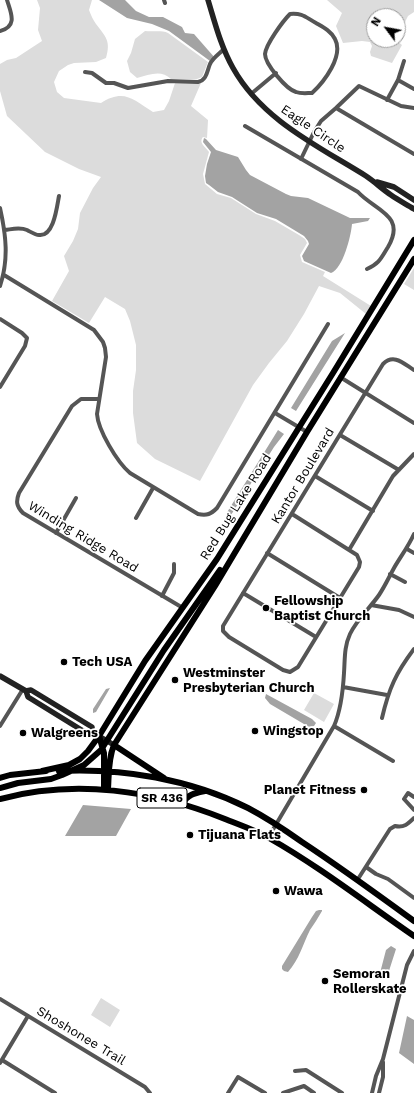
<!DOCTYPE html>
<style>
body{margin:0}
#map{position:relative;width:414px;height:1093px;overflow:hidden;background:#fff;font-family:"Work Sans",sans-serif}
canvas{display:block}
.north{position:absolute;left:366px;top:8px;width:40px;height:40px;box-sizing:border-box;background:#fff;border:1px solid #999;border-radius:50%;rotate:302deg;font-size:11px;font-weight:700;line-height:16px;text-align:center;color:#000}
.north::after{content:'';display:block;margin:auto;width:14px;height:18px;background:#000;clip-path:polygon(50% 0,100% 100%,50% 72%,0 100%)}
</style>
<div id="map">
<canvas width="414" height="1093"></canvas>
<div class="north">N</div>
</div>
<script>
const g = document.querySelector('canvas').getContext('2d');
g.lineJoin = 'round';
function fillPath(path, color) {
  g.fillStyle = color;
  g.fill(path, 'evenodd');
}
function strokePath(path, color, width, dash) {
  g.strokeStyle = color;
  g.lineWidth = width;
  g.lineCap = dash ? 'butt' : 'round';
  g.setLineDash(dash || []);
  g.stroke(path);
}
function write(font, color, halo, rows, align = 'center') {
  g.font = font + ' "Work Sans",sans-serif';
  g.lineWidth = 3.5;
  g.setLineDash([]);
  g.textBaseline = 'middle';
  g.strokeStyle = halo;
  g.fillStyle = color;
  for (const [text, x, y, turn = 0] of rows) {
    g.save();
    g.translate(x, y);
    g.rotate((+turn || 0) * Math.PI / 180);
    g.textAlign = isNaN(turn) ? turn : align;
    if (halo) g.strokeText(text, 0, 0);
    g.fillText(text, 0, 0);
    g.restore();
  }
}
fillPath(new Path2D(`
 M37 0H92L89 10C91 15 93 20 96 24 106 37 111 41 106 58L96 62 74 63 68 65 59 71 54 82 57 92 64 98 101 103C124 88 134 100 153 112L164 110 169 101 175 83H201L191 106 208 120 207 138 203 137C198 143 206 147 209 152L203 174 205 184 217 194 231 198 256 214 275 221 299 235 305 239 307 243 300 255 302 262 325 272 323 276 371 306 366 314 340 293 319 286 304 314 287 341 269 363 253 385 200 481 155 459 137 443 133 413V391L136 370V345L130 321 125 309 105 297 89 323 52 301 69 271 64 256 73 241 78 229 80 213 93 188 101 177 79 169 45 152 7 116 0 91V64L7 60 16 58 42 41 38 30 40 8Z
 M327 0H414V12L408 16 398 36V16H374V40H396L402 45 392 63 371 56 370 52 372 46 370 42 362 41 343 43 336 26 342 13Z
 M145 31C153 32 162 30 168 33L208 62 202 77 197 79H171C161 69 149 75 137 78L130 72 127 61 131 53 135 39Z
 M414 268V290L404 284Z
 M314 693 334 704 324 722 304 710Z
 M101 998 120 1010 110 1027 91 1015Z`), '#dcdcdc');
fillPath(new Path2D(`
 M99 0H125L136 11 149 17H163L182 27 185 33 194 34 215 58 210 61 169 31 152 24 127 18Z
 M204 138 206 139 216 150 238 157 246 170 250 175 286 194 291 196 308 198 350 218H370L368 221 352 224C351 236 343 269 331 273L304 261 302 256 309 244 308 241 304 236 276 219 257 213 232 197 218 192 209 185 206 183 205 176 207 164 211 152 203 142Z
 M345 333 296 411 291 408 332 341Z
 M278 430 284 434 274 447 231 515 226 514Z
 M110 688 96 712 93 713V709L106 689Z
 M266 694 312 719 316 723 314 726 309 727 270 704 265 698Z
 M83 805 131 809 116 836H65Z
 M319 910H322V911C318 918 314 924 310 930 303 944 299 960 288 972L284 971 282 969V966L312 917 316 911Z
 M391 946 396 949 388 974 383 977 380 973 386 950Z
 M407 1016 414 1020V1064L399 1053Z`), '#a3a3a3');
strokePath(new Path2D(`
 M164 0 165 3
 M290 14C303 13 305 17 316 23 323 27 331 31 335 39 344 56 324 82 312 93 307 93 301 94 296 92 286 89 265 64 265 54 266 44 283 21 290 14Z
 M0 31C18 26 11 13 7 0
 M85 72 92 73 106 83H114L128 88 168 81 198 82C207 80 207 71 210 64 213 58 219 54 223 50
 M398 80 414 89
 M251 94 276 73
 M387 100 398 80 404 61
 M336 108 414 154
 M245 126 358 192C374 210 407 215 388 247 381 258 380 263 367 269
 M301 159 314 132 321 121 336 108 359 86 401 106 414 108
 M0 208C6 235 9 259 0 286
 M5 230C13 229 20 227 27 230 31 232 35 235 39 235 54 237 57 206 59 196
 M4 275 94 330 103 342 105 348 106 357 97 414C98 430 117 462 130 473L198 514C207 516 211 514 217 508L328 324
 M0 319 22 333 27 338 25 346 0 387
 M340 377 414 423
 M99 399H81L72 406 19 493C16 501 16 506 23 513L183 608
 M275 413 307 432
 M340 435 399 470
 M315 476 373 511
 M292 514 357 555 360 562 359 567 298 667 290 672 283 670 229 637 223 631V626L383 364C394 353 404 364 414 370
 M136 518 153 488
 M56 533 76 498
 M407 549 414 553
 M349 550 393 476 414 454
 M267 553 340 598
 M390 574 405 582
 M243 593 316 637
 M162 596 174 573V564
 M371 605 399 610 414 617
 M343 687 387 695
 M382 718C389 688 396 673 414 649
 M0 726 23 689
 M334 726 393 761
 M414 797 408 793 404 799 414 810
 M268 838 334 726C341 710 343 691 344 673 345 659 344 647 350 634 357 619 370 608 379 595 385 586 389 577 394 568 401 556 408 547 414 534
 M366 867 376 874 388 879 414 898
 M358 879 390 829 395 826C404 828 408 824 414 818
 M0 999 145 1087 150 1093
 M2 1060 55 1093
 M0 1063 28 1016
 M295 1071 306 1070 342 1093
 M228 1093 238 1077 265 1093
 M283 1093 304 1086 314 1093
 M372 1093 376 1076 383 1059 407 965 414 951
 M379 1093 383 1077V1062`), '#555', 4);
strokePath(new Path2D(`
 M208 0C215 23 221 47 233 68 262 120 318 146 366 176 375 182 382 189 391 195 398 200 406 204 414 209
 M377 182 394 187 414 200
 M0 676 26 691 31 690 92 727V732
 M26 691 28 697 88 734 92 732 114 745`), '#222', 5.5);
strokePath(new Path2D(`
 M99 736 104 753V789
 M114 745 164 778
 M42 771 69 765 80 759 88 751 99 736 145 661 217 559 333 373 414 240
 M59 771C123 768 190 779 248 808 267 818 285 830 302 842 340 867 377 894 414 921
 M0 778 10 775 46 771
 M0 788 18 783 51 779 62 775 84 765 101 750 164 650 220 570
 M108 789C109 775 108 759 114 745L215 586 307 432 414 259
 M0 799C75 779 153 790 225 819 240 825 255 830 269 838 320 867 366 903 414 936
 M182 804C188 794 195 793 205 791`), '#000', 6);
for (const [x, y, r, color] of [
 [266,608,4,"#000"],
 [64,662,4,"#000"],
 [175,680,4,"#000"],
 [255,731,4,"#000"],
 [23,733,4,"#000"],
 [364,790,4,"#000"],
 [190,835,4,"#000"],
 [276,891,4,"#000"],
 [325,981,4,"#000"]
]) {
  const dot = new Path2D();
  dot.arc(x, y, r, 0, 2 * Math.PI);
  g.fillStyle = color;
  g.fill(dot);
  strokePath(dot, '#fff', 1.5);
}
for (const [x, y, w] of [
 [162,798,50]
]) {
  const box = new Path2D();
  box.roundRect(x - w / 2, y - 10, w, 20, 3);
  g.fillStyle = '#fff';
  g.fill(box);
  strokePath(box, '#000', 1);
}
write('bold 12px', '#000', null, [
 ["SR 436",162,798]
]);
write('13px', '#000', '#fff', [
 ["Eagle Circle",313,129,34],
 ["Kantor Boulevard",303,476,-59],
 ["Red Bug Lake Road",236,507,-58],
 ["Winding Ridge Road",83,537,31],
 ["Shoshonee Trail",81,1036,31]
]);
write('bold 13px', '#000', '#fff', [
 ["Fellowship",274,601],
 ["Baptist Church",274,616],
 ["Tech USA",72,662],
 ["Westminster",183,673],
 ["Presbyterian Church",183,688],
 ["Wingstop",263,731],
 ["Walgreens",31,733],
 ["Planet Fitness",356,790,"right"],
 ["Tijuana Flats",198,835],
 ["Wawa",284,891],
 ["Semoran",333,974],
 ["Rollerskate",333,989]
], 'left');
</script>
